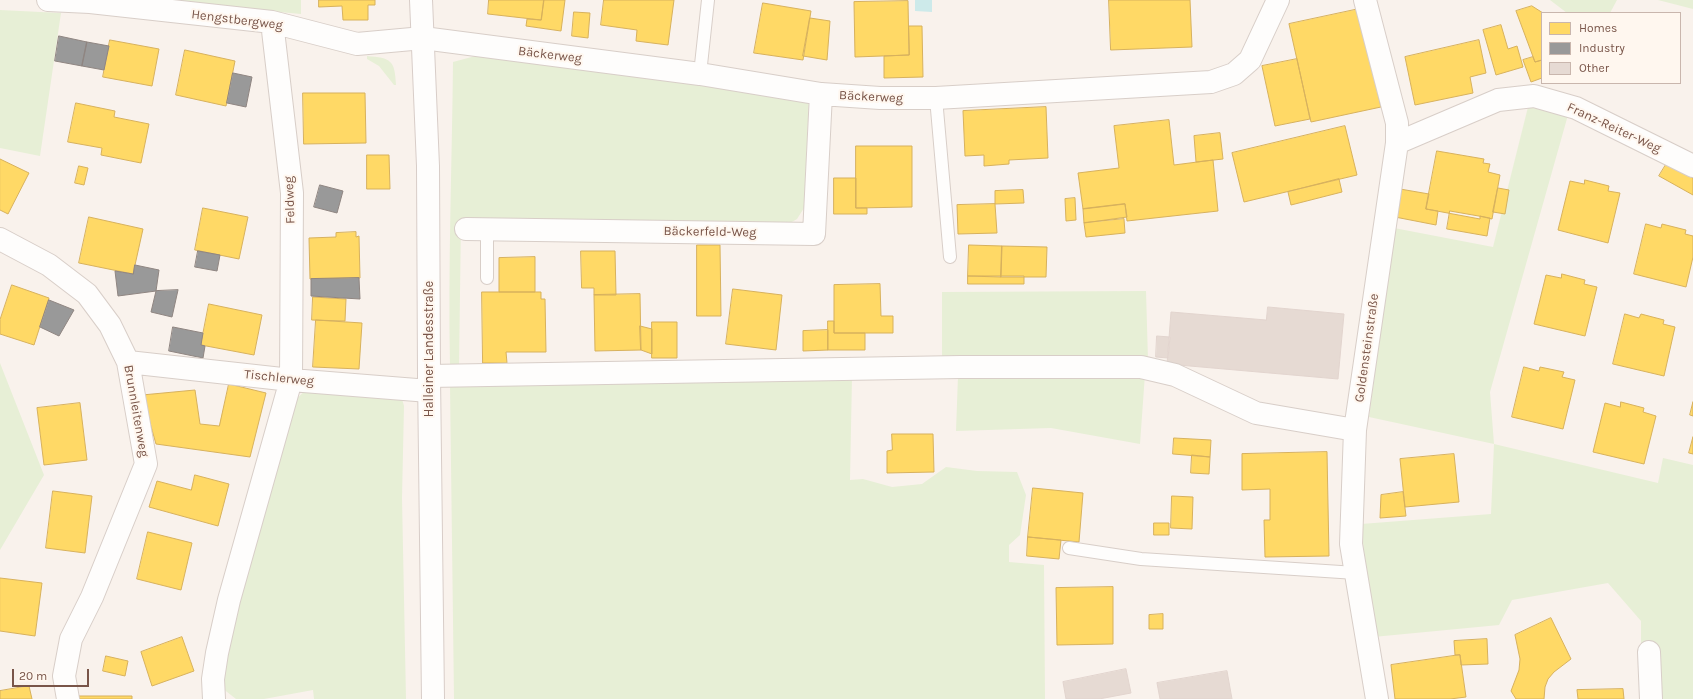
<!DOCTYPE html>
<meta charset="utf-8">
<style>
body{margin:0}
#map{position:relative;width:1693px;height:699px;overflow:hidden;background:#f9f2ec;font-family:Karla,sans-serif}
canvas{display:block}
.legend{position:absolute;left:1541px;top:12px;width:140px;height:72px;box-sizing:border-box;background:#fff7ef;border:1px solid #c9b6ad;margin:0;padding:5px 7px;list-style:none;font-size:12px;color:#795549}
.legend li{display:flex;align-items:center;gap:8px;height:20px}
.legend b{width:20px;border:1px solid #c9b6ad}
.scale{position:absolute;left:12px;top:669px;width:77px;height:18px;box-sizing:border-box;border:2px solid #795549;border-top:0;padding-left:5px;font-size:12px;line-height:14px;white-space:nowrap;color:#795549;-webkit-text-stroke:3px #fff7ef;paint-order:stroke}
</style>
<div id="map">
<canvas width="1693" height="699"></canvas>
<ul class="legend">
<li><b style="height:11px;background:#ffd966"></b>Homes</li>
<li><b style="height:11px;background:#999"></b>Industry</li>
<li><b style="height:11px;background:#e6dad3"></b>Other</li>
</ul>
<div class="scale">20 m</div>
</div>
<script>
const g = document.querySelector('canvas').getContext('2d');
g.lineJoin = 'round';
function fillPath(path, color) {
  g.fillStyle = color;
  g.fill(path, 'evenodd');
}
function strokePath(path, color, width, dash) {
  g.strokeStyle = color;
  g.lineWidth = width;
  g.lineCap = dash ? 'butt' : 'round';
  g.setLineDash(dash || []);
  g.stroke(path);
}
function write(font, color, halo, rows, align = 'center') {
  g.font = font + ' Karla,sans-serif';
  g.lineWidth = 4;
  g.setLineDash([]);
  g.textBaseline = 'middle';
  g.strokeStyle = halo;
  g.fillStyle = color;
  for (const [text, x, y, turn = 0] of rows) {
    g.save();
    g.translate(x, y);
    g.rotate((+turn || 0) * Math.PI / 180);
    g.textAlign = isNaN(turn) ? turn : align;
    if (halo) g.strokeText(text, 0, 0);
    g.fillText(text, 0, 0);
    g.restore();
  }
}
fillPath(new Path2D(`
 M152 0H301V14Z
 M1550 0H1617L1610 13H1567Z
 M1658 0H1693V9Z
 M0 10 61 13 40 156 0 148Z
 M479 55 809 99 804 208 797 219 783 227 461 219 459 368 450 366C448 265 452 163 453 62Z
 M367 56C391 58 395 60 396 85H394L379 66 367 59Z
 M1528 107 1568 115 1490 392 1494 444 1658 483 1663 458 1693 465V699H1659L1641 651V621L1608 583 1512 600 1499 625 1373 637 1361 524 1491 514 1494 444 1369 417 1394 228 1493 247Z
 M1146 291 1148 360 942 361V292Z
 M0 363 44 475 0 550Z
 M1145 374 1140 444 1051 428 956 431 958 376Z
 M852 377 850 480 863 479 892 487 922 484 946 467 977 471 1017 472 1026 495 1020 535 1009 545V562L1044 565 1045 699H454L450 385Z
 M306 390 402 399 404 406 402 498 406 699H314L313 690 264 699H236L222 688V660L295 400Z`), '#e7efd6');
fillPath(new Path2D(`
 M915 0H932V12L915 11Z`), '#cdeaea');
const homes = new Path2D(`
 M319 0H375V5H368V20H343L342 6 319 7Z
 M489 0H544L541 20 488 14Z
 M544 0H565L561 31 526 26 527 19 541 20Z
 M604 0H674L668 45 636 41 637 30 601 25Z
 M1109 0H1190L1192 47 1111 50Z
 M908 1 909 55 855 57 854 2Z
 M763 3 811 11 803 60 754 53Z
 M1532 6 1543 13 1542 60 1535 62 1516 11Z
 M1359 9 1381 107 1311 122 1289 24Z
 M574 12 590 13 588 38 572 36Z
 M810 18 830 21 827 60 803 56Z
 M1501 25 1508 49 1517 46 1523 67 1496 75 1483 30Z
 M909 26H922L923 77 884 78V56L909 55Z
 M110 40 159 49 152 86 103 77Z
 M1479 40 1486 73 1470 77 1473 93 1415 105 1405 57Z
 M185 50 235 61 226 106 176 95Z
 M1533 57 1535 62 1542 60V78L1531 82 1523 60Z
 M1297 59 1310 119 1275 126 1262 66Z
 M303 93H365L366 143 304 144Z
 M76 103 115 111 114 117 149 124 141 163 101 155 102 148 68 142Z
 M1046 107 1048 158 1009 160V164L984 166V155L965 156 963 111Z
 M1169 120 1174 165 1213 160 1218 211 1127 221 1125 204 1083 209 1078 173 1119 168 1114 126Z
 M1345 126 1357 175 1244 202 1232 153Z
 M1220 133 1223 159 1196 162 1194 136Z
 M856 146H912V207L856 208Z
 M1437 151 1484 159 1483 163 1490 164 1488 172 1500 175 1492 219 1480 216V219L1426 209Z
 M367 155H389L390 189H367Z
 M0 159 29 173 8 214 0 210Z
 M1667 163 1693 178V195L1659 176Z
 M79 166 88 168 84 185 75 183Z
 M834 178H856V208H867V214H834Z
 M1339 179 1342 192 1291 205 1288 192Z
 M1585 180 1609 186 1608 191 1620 193 1608 243 1558 230 1570 181 1584 184Z
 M1498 188 1509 190 1505 214 1493 212Z
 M1400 189 1429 194 1426 209 1438 211 1436 225 1395 217Z
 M1023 190 1024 203 995 204V191Z
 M1075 198 1076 220 1066 221 1065 199Z
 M995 204 997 233 958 234 957 205Z
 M1125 204 1127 217 1084 223 1083 209Z
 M203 208 248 217 239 259 195 250Z
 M1450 211 1490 218 1487 236 1447 229Z
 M89 217 143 229 133 274 79 263Z
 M1124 219 1125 233 1086 237 1084 223Z
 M1646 224 1661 228 1662 224 1686 230 1685 234 1693 236V257L1686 287 1634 274Z
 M356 232V237L359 236 360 278 310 279 309 238 336 237V233Z
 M697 245H720L721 316H697Z
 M969 245 1002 246 1001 277 968 276Z
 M1002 246 1047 247 1046 277H1001Z
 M581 251H615L616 295H594V288H582Z
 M535 257V292H499V258Z
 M1562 274 1585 280 1584 284 1597 287 1585 336 1534 324 1546 275 1561 278Z
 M968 276H1024V284H968Z
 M880 284 881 316H893V333H834V285Z
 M12 285 49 298 34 345 0 334V320Z
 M733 289 782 295 776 350 726 344Z
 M482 292H541V299H545L546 352H506L507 363H483Z
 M640 294 641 350 595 351 594 295Z
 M313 297 346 299 345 321 312 320Z
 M209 304 262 315 254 355 201 345Z
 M1625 314 1639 318 1641 314 1664 320 1663 324 1675 327 1664 376 1613 364Z
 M316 320 362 323 359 369 313 367Z
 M828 321H834V333H865V350H828Z
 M652 322H677V358H652Z
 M640 326 652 329V354L641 350Z
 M828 330V350L803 351V331Z
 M1524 367 1539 371 1540 367 1564 372 1562 377 1575 380 1563 429 1512 417Z
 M229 384 266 393 250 457 156 444 142 395 195 390 200 424 219 426Z
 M1621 402 1644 408 1643 412 1656 416 1644 464 1593 452 1605 403 1620 407Z
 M1693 402V416L1690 415Z
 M80 403 87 460 44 465 37 408Z
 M892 434H933L934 472 887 473V451L892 450Z
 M1693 437V454L1689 453Z
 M1174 438 1211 440 1210 457 1173 454Z
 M1327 452 1329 556 1265 557 1264 520H1270V489L1242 490V454Z
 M1454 454 1459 502 1405 507 1400 459Z
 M1192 455 1210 457 1209 474 1191 473Z
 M195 475 229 484 218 526 149 507 157 481 191 490Z
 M1033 488 1083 493 1079 542 1028 537Z
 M53 491 92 496 85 553 46 548Z
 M1403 492 1406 516 1380 518 1381 495Z
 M1172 496 1193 497 1192 529 1171 528Z
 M1154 523H1169V535H1154Z
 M148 532 192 543 181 590 137 579Z
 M1028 537 1061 540 1059 559 1027 556Z
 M0 578 42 583 35 636 0 631Z
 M1113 587V644L1057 645 1056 588Z
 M1163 614V629H1149V615Z
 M1551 618 1571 659 1554 672 1548 679 1545 687 1544 699H1516L1511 691 1519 670 1520 659 1515 635Z
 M182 637 194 671 152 686 141 652Z
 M1487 639 1488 664 1461 665 1460 655H1455L1454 641Z
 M1460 655 1466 697 1450 699H1395L1391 665Z
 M106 656 128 661 125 676 103 671Z
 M29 686 32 699H0V691Z
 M1623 689 1624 699H1578L1577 690Z
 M76 696H132V699H76Z`);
fillPath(homes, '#ffd966');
strokePath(homes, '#d7b15d', 1);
const industry = new Path2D(`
 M59 36 87 42 82 66 55 61Z
 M87 42 109 46 104 70 82 66Z
 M233 73 252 77 246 107 227 103Z
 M320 185 343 191 337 213 314 207Z
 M198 251 220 255 217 271 195 267Z
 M135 265 159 270 156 291 118 296 115 271 133 274Z
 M359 278 360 299 311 296V279Z
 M178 290 172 317 151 312 156 291Z
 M49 300 74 310 59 336 40 327Z
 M173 327 203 333 201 345 205 346 203 358 169 351Z`);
fillPath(industry, '#999');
strokePath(industry, '#8f8581', 1);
const building = new Path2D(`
 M1268 307 1344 314 1338 379 1167 364 1171 312 1266 320Z
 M1157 336 1170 337 1168 358 1156 357Z
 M1126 669 1131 693 1099 699H1066L1063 682Z
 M1227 671 1232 699H1160L1157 683Z`);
fillPath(building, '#e6dad3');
strokePath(building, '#e2d4ce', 1);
const lane = new Path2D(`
 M700 74 708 0
 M936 98 950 257
 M487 229V278
 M1069 548 1141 559 1356 573`);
const street = new Path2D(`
 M48 0 90 2 272 22 357 44 423 38 700 74 821 94 880 98H936L1211 82 1234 74 1250 60 1278 0
 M1365 0 1397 123V143L1355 430 1351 544 1377 699
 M1397 143 1498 100 1534 96 1576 108 1693 166
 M466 229 814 234 821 94
 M0 239 49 265 87 294 110 325 128 362 146 464 92 597 71 639 64 676 68 699
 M128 362 291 380 429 391
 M429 376 961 367H1141L1175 375 1256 413 1355 430
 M1649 652 1651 699
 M214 699 213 679 217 653 229 600 291 380 292 193 272 22`);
const secondary = new Path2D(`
 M421 0 428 166 429 376 433 699`);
strokePath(lane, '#d8cec8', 14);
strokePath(street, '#d8cec8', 24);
strokePath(secondary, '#d8cdc8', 24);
strokePath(lane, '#fefdfc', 12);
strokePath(street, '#fefdfc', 22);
strokePath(secondary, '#fefdfc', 22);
write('13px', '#795549', '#fff7ef', [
 ["Hengstbergweg",237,20,7],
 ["Bäckerweg",550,55,7],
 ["Bäckerweg",871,97,3],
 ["Franz-Reiter-Weg",1614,128,25],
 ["Feldweg",290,200,-92],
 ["Bäckerfeld-Weg",710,232,1],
 ["Goldensteinstraße",1367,348,-82],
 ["Halleiner Landesstraße",429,349,-90],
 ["Tischlerweg",279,378,6],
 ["Brunnleitenweg",136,411,80]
]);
</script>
